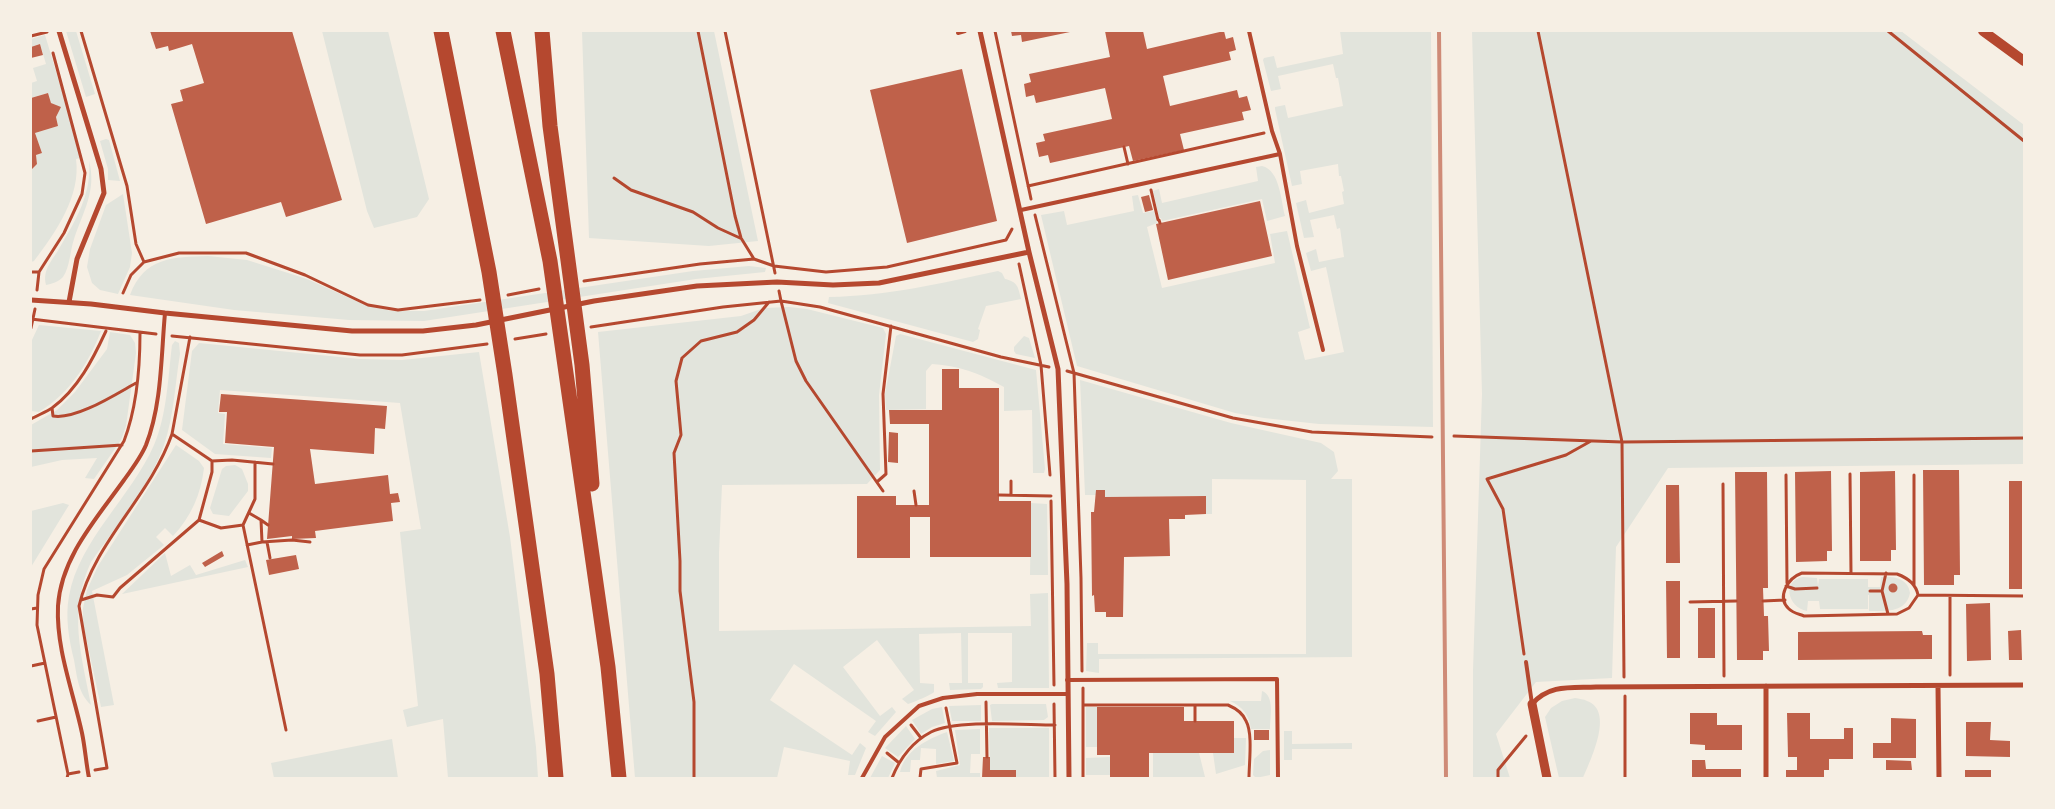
<!DOCTYPE html>
<style>
body{margin:0}
#map{position:relative;width:2055px;height:809px;overflow:hidden;background:#f6efe4;font-family:Montserrat,sans-serif}
canvas{display:block}
.frame{position:absolute;inset:0;border:32px solid #f6efe4;pointer-events:none}
</style>
<div id="map">
<canvas width="2055" height="809"></canvas>
<div class="frame"></div>
</div>
<script>
const g = document.querySelector('canvas').getContext('2d');
g.lineJoin = 'round';
function fillPath(path, color) {
  g.fillStyle = color;
  g.fill(path, 'evenodd');
}
function strokePath(path, color, width, dash) {
  g.strokeStyle = color;
  g.lineWidth = width;
  g.lineCap = dash ? 'butt' : 'round';
  g.setLineDash(dash || []);
  g.stroke(path);
}
fillPath(new Path2D(`
 M66 31H76L95 94 86 97Z
 M322 31H388L429 199 417 217 374 228 367 211Z
 M582 31H714L758 241 709 246 589 238Z
 M1340 31H1431L1433 427 1319 424 1264 418 1235 413 1077 366 1041 215 1064 211 1067 225 1134 211 1132 196 1138 195 1143 213 1154 211 1157 223 1147 227 1162 288 1275 263 1270 234 1287 231 1310 328 1298 332 1305 360 1344 352 1326 267 1311 271 1306 253 1316 249 1319 262 1344 257 1340 228 1337 229 1334 215 1310 220 1314 237 1304 238 1296 203 1306 200 1309 213 1344 204 1342 192 1344 191 1341 176H1339L1338 164 1300 171 1302 184 1292 186 1275 109V107L1285 105 1288 118 1343 106 1338 78H1336L1333 64 1278 76 1281 89 1271 91 1263 60 1264 58 1274 56 1277 68 1343 54Z
 M1472 31H1901L2024 125V464L1668 468 1616 547 1612 678 1536 682 1496 734 1510 778H1473V670L1482 394Z
 M45 35 78 144 80 158 76 159C81 196 56 232 34 261L31 262V170L37 164 36 155 42 153 35 133 58 126 56 117 60 108 51 103 48 93 31 98V83L37 81 33 68 46 64 40 44 31 47V39Z
 M106 139 109 140 120 181 108 180V169L100 141Z
 M89 161C97 190 83 212 74 239 70 251 70 267 63 277 58 282 52 284 46 285 42 269 53 260 60 247 76 220 92 193 89 161Z
 M1262 166C1280 170 1281 201 1285 216L1267 221 1262 199 1162 221 1161 218H1159L1153 191 1159 189 1162 203 1258 181 1256 167Z
 M123 194 132 253 130 267 118 294 100 290 92 283 87 267 90 249 106 205Z
 M208 256 247 260 307 279 363 304 391 311H424L693 271 749 266 766 268 765 272 696 279 424 321 349 320 234 310 130 295C144 257 173 257 208 256Z
 M998 271 1002 273 1005 279C1018 282 1018 287 1021 299L986 306 978 329 980 330 978 339 973 342 828 303 829 297C887 296 942 283 998 271Z
 M789 307 807 309 883 328 886 334 879 395 880 470 867 484 722 485 719 553V631L1031 626 1030 594 1048 593 1049 688H998L997 683 1012 682V633H968V683H983V687L981 689 950 690 949 683H962L961 633 919 634 920 683 934 684C934 685 934 691 934 692 933 694 912 703 908 704L902 699 914 690 877 640 843 667 880 716 892 707 896 712 875 736 868 732 876 721 794 664 770 700 852 755 860 743 866 748 855 775H848L850 761 784 747 777 778H635L598 332 741 316 764 308Z
 M39 325 101 331C88 364 70 393 39 412L31 411V342Z
 M110 332 130 335 135 343 136 353 126 426 121 440 94 479 85 478 97 458 62 460 31 467V425L57 410 75 392 107 349Z
 M900 334 1036 370 1045 469 1044 473H1033L1032 410 1004 411V387C978 373 961 366 932 364L926 371V409L886 410 885 394 896 336Z
 M1024 336 1029 338 1035 358 1016 354 1014 351V347Z
 M175 341 179 343 180 354C175 384 174 416 164 445 151 484 115 528 91 562 68 612 81 653 91 705 78 693 77 676 74 660 69 640 65 617 69 596 79 540 132 496 154 445 167 415 168 377 172 345Z
 M199 343 360 359 402 360 479 352 510 537 536 747 538 778H448L443 719 407 727 403 710 418 706 400 532 421 529 400 403 220 390 218 413 225 414 223 444 272 448 271 458 215 454 182 430 192 351Z
 M1080 380 1231 423 1321 443 1334 452 1338 471 1331 479H1352V657L1099 659V673L1086 671 1087 643H1098V654H1306V480L1212 479V514H1206V496L1105 497 1104 490H1096V495H1085Z
 M176 445 199 461 204 468C201 494 191 517 173 536L165 528 156 537 164 545 127 575 92 591 114 705 101 707 83 623V608L87 590 98 566Z
 M235 465 242 469 248 484V491L229 516 213 514 210 508 222 469 226 466Z
 M63 503 69 505 31 567V511Z
 M1031 503 1047 504 1048 575H1030Z
 M165 553 171 576 190 565 196 575 245 560 248 567 122 594Z
 M1803 577 1817 578 1818 586 1819 579H1868V587H1880L1881 577C1893 576 1908 578 1910 593 1906 613 1886 611 1869 611V595H1868V609H1820L1819 601H1808L1807 611C1787 607 1782 580 1803 577Z
 M1262 691C1275 696 1270 717 1270 729H1251C1249 715 1243 707 1230 701H1261Z
 M1575 698C1579 699 1584 699 1587 701 1615 711 1590 761 1583 778H1559L1545 717 1551 708 1562 701Z
 M992 704H1046L1048 717 1044 720 992 721 990 705Z
 M981 705V721H952L949 706Z
 M942 707 945 723 932 727 921 734 912 720 932 709Z
 M1086 707H1097V747H1086Z
 M906 726 915 739 898 757 885 748Z
 M989 728H1049V778L1016 777V770H990Z
 M980 729V754H971L970 773H980V778H937L936 771 960 765 955 730Z
 M1284 731H1292V744L1352 743V749H1292V760H1284Z
 M947 732 954 761 936 764V749L921 748 920 760H911L910 772H900C905 750 928 739 947 732Z
 M1234 738H1246L1245 765 1216 774 1213 753H1234Z
 M392 739 398 778H274L271 763Z
 M1270 750V775L1256 778 1253 775 1254 759 1263 751Z
 M1153 753H1199L1205 777 1153 778Z
 M882 756 895 763 888 778H870Z
 M1110 757V775H1086V758Z`), '#e2e4dc');
fillPath(new Path2D(`
 M150 31H292L342 200 286 217 281 202 206 224 171 104 183 101 180 90 204 83 192 44 169 51 168 46 156 49Z
 M1011 31H1070V32L1022 42 1021 35 1012 36Z
 M1105 31H1143L1147 49 1224 31 1226 39 1233 37 1236 50 1229 52 1231 60 1163 76 1170 106 1237 90 1239 98 1247 96 1251 110 1242 112 1244 120 1180 134 1184 150 1133 161 1129 146 1050 163 1048 155 1039 157 1036 143 1045 141 1043 134 1112 119 1105 88 1036 103 1034 95 1026 97 1024 84 1031 82 1029 74 1110 57Z
 M40 44 43 55 31 58V47Z
 M962 69 997 221 907 243 870 90Z
 M48 93 51 103 61 107 56 117 58 126 35 133 42 153 36 155 37 164 31 170V98Z
 M1149 195 1153 210 1145 212 1141 197Z
 M1260 201 1272 256 1168 280 1156 224Z
 M942 369H959V388H999V501H1031V557H930V517H910V558H857V496H896V505H929V424H890L889 410H942Z
 M221 394 387 406 385 429 375 428 374 454 310 449 315 484 388 475 390 494 398 493 400 502 391 503 393 521 315 531 316 538 292 539V536L267 539 274 447 225 443 227 412H219Z
 M889 432 898 433V463L888 462Z
 M1923 470H1959L1960 575H1954V585H1924Z
 M1831 471 1832 551H1827V561L1796 562 1795 472Z
 M1895 471 1896 550H1891V561H1860V472Z
 M1735 472H1767L1768 588H1763L1764 616H1768L1769 651H1763V660H1737Z
 M2009 481H2022V589H2009Z
 M1666 485H1679L1680 563H1666Z
 M1096 490H1105V497L1206 496V514L1185 515V519H1169L1170 556 1124 557 1123 617H1106V612H1095L1094 595 1092 596 1091 512H1094Z
 M222 551 224 556 205 567 202 563Z
 M296 555 299 569 269 575 266 560Z
 M1666 581H1680V658H1667Z
 M1888.5 588a4.5 4.5 0 1 1 9 0a4.5 4.5 0 1 1-9 0Z
 M1990 603 1991 660 1967 661 1966 604Z
 M1698 608H1715V658H1698Z
 M2021 630 2022 660H2009L2008 631Z
 M1922 631 1923 635H1932V659L1798 660V632Z
 M1097 707H1184V721H1234V753H1149V778H1110V755H1097Z
 M1690 713H1717V725H1742V750H1705V745L1690 744Z
 M1787 713H1810V739H1844V728H1853V759H1829V770H1824V778H1786V770H1797V757H1788Z
 M1891 718 1916 719V758H1873V743H1891Z
 M1966 722H1991L1990 740 2010 741V757L1966 756Z
 M1254 730H1269V740H1254Z
 M983 757H990V770H1016V778H982Z
 M1692 760H1705L1706 769H1741V778H1692Z
 M1886 760 1911 761 1912 770H1886Z
 M1965 770H1991V778H1965Z`), '#bf614a');
strokePath(new Path2D(`
 M81 31 127 186 136 244 144 262
 M698 31 735 216 741 238 754 259
 M725 31 775 273
 M995 31 1031 199
 M1538 31 1622 442 1624 677
 M1888 31 2024 141
 M31 36 47 32
 M1124 147 1128 164
 M614 178 631 190 693 212 718 228 740 238
 M1028 186 1264 133
 M1151 190 1158 220H1159L1160 223
 M1035 215 1074 373 1081 578 1082 671
 M1019 264 1041 365 1050 475
 M31 272H39
 M584 281 700 264 754 259 774 266 826 272 887 267 1006 240 1012 229
 M37 290 39 272 64 233 82 194 85 173 53 53
 M779 291 781 301 820 307 1001 357 1049 367
 M123 293 131 275 144 262 179 253H246L305 275 368 305 398 310 480 300
 M508 295 539 289
 M31 319 156 334
 M591 327 723 307 781 301 796 361 806 381 883 491
 M31 328 35 309
 M172 336 360 355H402L487 344
 M515 339 546 334
 M1067 371 1233 418 1312 432 1432 437
 M52 408 53 416C76 420 116 394 136 383
 M31 419C38 415 46 412 52 408 78 389 93 359 106 331
 M1454 436 1622 442 2024 438
 M31 451 122 445
 M212 461 232 460 273 464
 M255 462V499L243 525 286 730
 M1850 474 1851 573
 M1786 475 1787 583
 M878 481 886 474 883 394 891 326
 M1723 484 1724 676
 M914 491 916 505
 M999 495 1051 496
 M1011 495V481
 M1051 501 1054 685
 M249 513 261 520
 M199 520 221 528 243 525
 M268 525 261 520 262 542 292 540 310 542
 M267 542 270 558
 M247 545 262 542
 M1802 573 1897 574C1908 578 1916 584 1918 595L1909 608 1897 614 1804 616C1799 614 1793 613 1789 609 1776 597 1788 578 1802 573Z
 M1914 585V475
 M1786 586 1795 589 1817 588
 M1870 591H1882L1888 614
 M1882 591 1886 573
 M1918 595 2024 596
 M1950 596V675
 M81 600 97 595 113 597 120 588 199 520 212 472V461L172 434
 M1763 601 1785 600
 M1690 602 1736 601
 M31 609 37 608
 M1524 654 1503 509 1487 479 1566 455 1591 441
 M31 666 45 663
 M1083 688V778
 M1625 696V778
 M986 702 987 757
 M1054 704 1055 778
 M1083 705H1228C1235 708 1243 713 1246 721 1253 733 1249 763 1249 778
 M1195 705V721
 M38 721 56 717
 M911 725 921 738
 M887 753 898 762
 M95 770 107 768 79 606C94 542 150 497 172 434L190 337
 M68 774 79 772
 M67 778 68 774 37 625 38 595 44 569 124 441C137 407 140 369 140 333
 M694 778V702L680 591V561L674 453 681 435 676 381 682 358 701 341 737 332 754 320 769 302
 M892 778C900 758 912 742 931 732 957 719 1024 725 1055 725
 M920 778 921 769 957 763 946 708
 M1498 778V770L1526 736`), '#b5482f', 3);
strokePath(new Path2D(`
 M1249 31 1272 131 1280 154 1297 246 1323 350
 M958 33 965 31
 M1021 210 1280 154
 M1526 662 1532 704
 M1067 680 1277 679 1278 778
 M89 778C86 763 85 747 82 733 73 691 56 649 58 606 61 557 97 518 124 480 132 469 141 457 146 445 162 404 161 356 165 313
 M862 778 885 737 919 706 943 698 977 694H1068`), '#b5482f', 4);
strokePath(new Path2D(`
 M59 31 101 169 104 193 77 259 69 302
 M980 31 1029 252 1058 369 1067 584 1069 778
 M31 300 91 304 165 313 352 331H423L476 325 594 301 697 286 777 282 833 285 879 283 1029 252
 M1766 686V778
 M1938 686 1939 778
 M1532 704C1550 684 1571 688 1596 687L2024 685`), '#b5482f', 5);
strokePath(new Path2D(`
 M1532 704 1547 778`), '#b5482f', 9);
strokePath(new Path2D(`
 M1983 31 2024 61`), '#b5482f', 10);
strokePath(new Path2D(`
 M441 31 489 272 505 375 547 674 556 778
 M503 31 550 261 608 667 619 778
 M542 31 550 126 582 365 592 484`), '#b5482f', 15);
strokePath(new Path2D(`
 M1439 31 1446 778`), '#cf8b77', 4);
</script>
